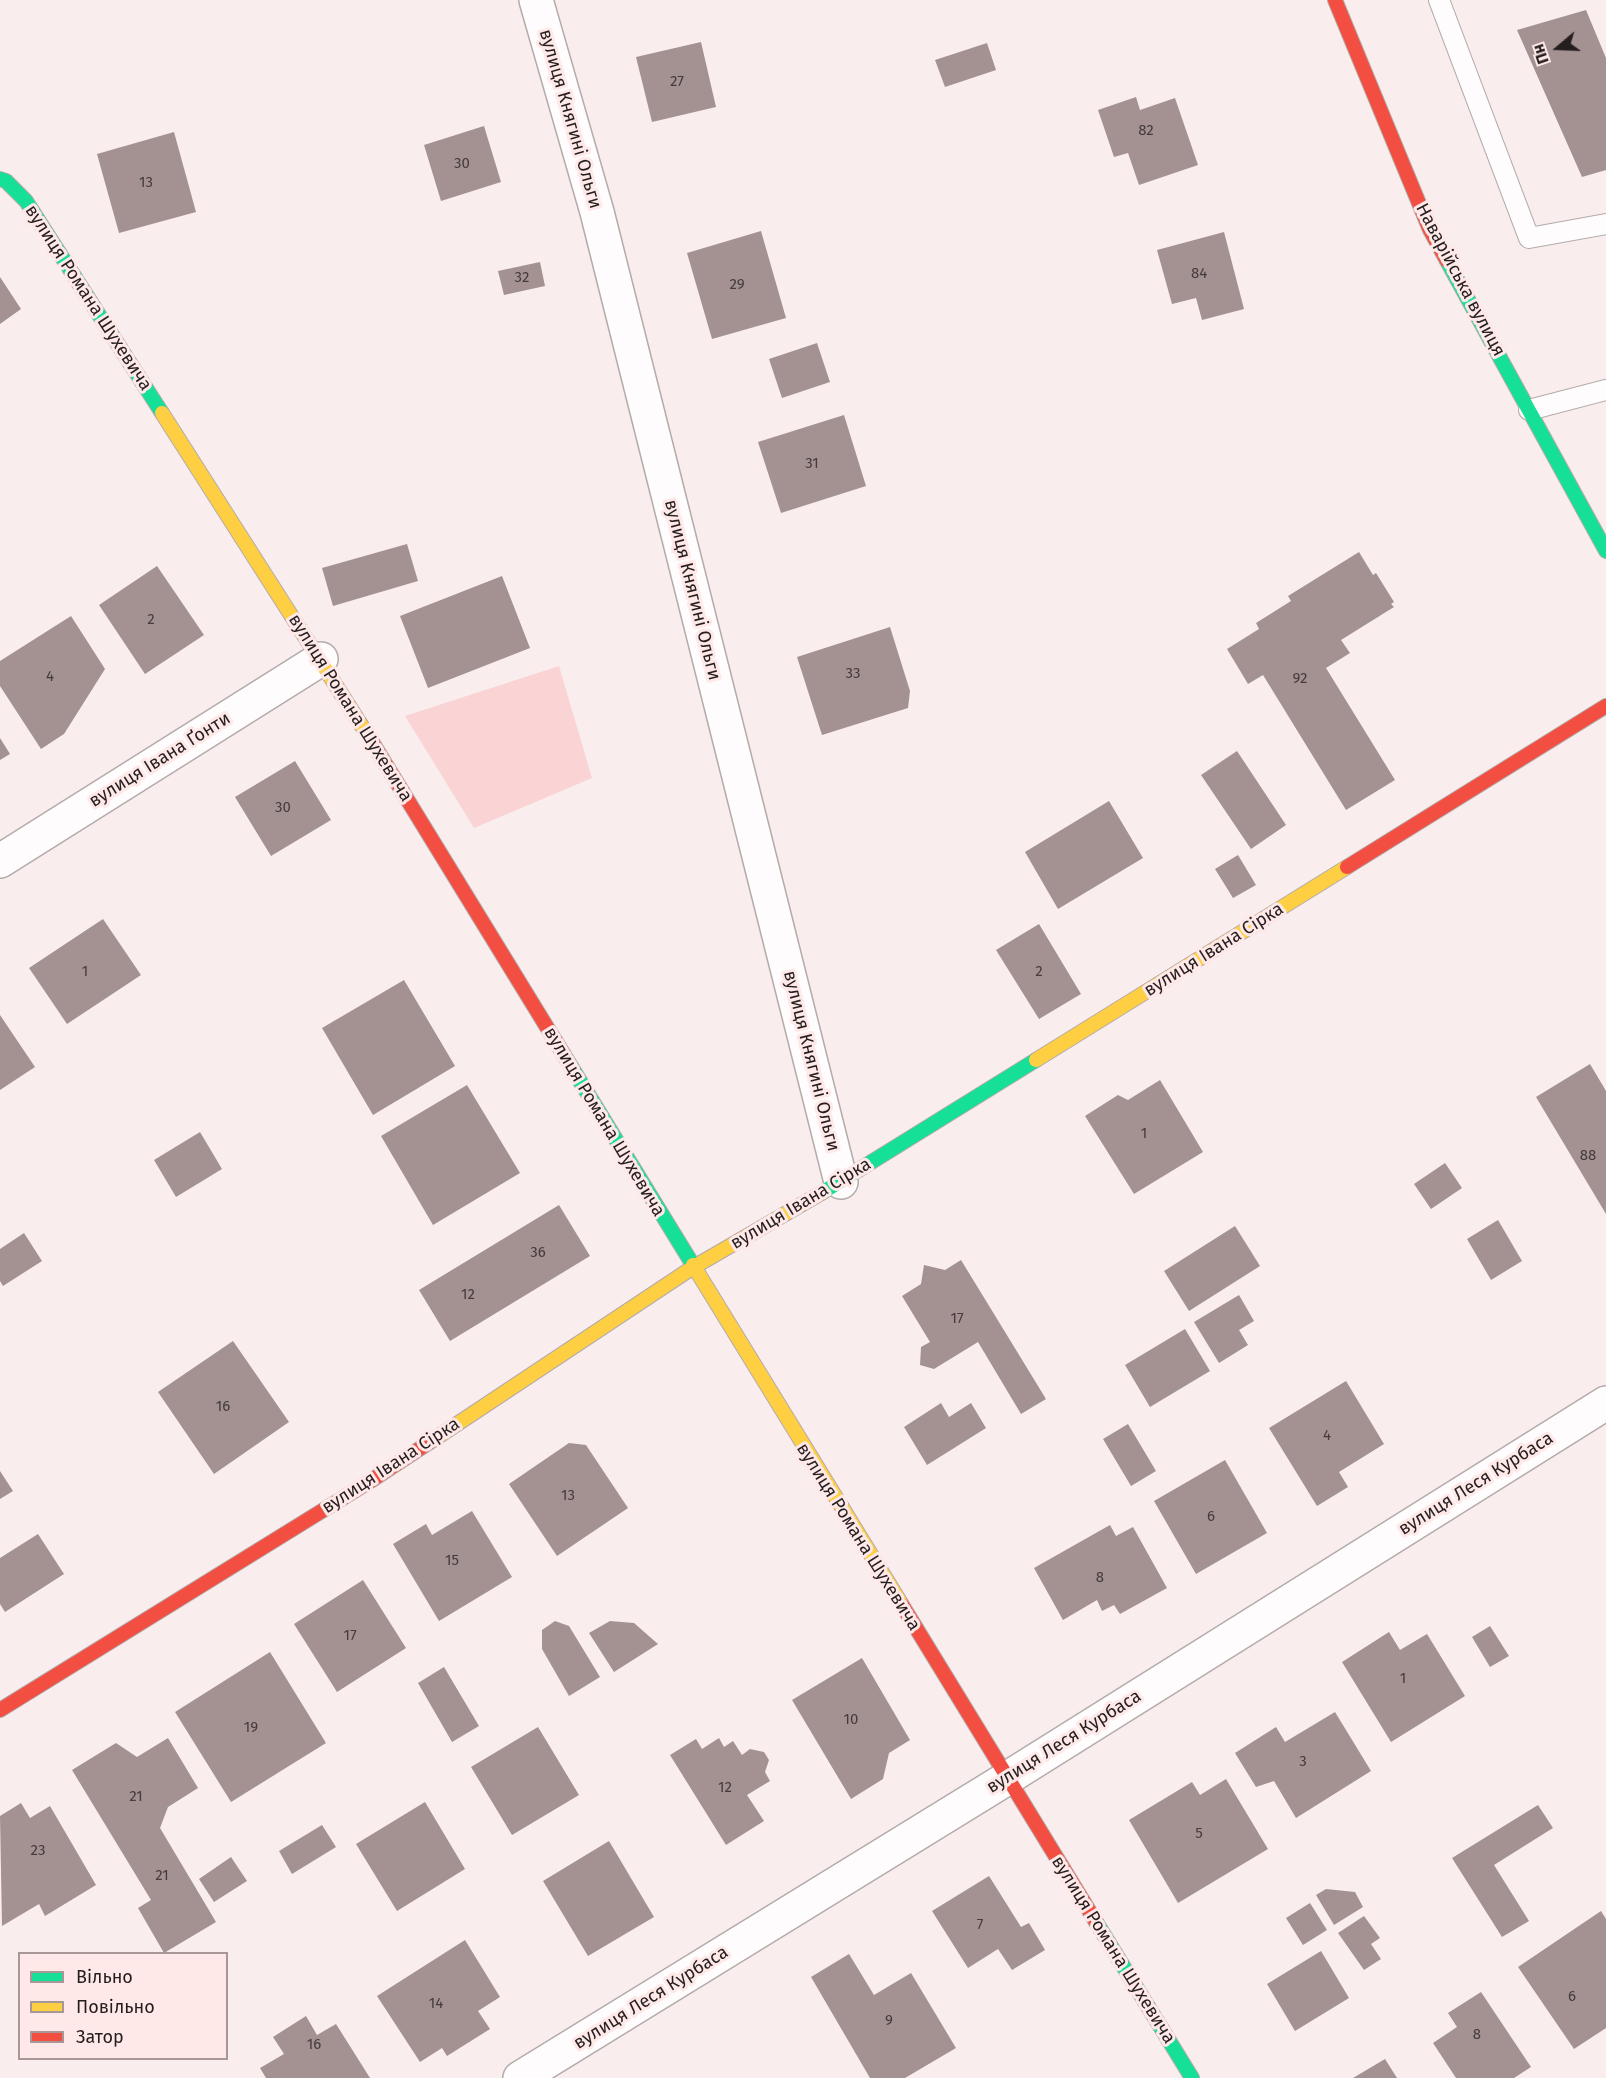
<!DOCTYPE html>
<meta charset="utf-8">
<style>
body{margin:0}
#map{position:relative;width:1606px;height:2078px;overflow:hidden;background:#f9eded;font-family:"Fira Sans",sans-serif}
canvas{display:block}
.legend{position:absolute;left:18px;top:1952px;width:210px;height:108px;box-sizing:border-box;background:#fee8e8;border:2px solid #a79797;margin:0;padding:8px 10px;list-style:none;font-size:18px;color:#251e1e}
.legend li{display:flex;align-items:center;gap:12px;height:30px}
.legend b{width:30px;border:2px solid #a79797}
.north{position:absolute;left:1528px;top:18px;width:60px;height:60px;-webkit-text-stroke:4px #fee8e8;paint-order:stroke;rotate:251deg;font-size:16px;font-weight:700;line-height:24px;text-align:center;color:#251e1e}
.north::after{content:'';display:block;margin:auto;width:21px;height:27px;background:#251e1e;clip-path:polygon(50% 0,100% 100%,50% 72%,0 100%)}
</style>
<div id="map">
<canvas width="1606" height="2078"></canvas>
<ul class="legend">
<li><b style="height:8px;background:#16e098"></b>Вільно</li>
<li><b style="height:8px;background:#ffcf43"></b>Повільно</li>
<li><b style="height:8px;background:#f24e42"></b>Затор</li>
</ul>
<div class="north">Пн</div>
</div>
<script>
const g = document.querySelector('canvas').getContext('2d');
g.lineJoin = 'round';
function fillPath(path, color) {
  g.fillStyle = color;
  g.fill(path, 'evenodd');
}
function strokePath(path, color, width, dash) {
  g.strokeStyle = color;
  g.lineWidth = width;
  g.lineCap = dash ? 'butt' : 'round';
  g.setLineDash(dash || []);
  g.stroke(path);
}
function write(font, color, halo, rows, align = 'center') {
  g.font = font + ' "Fira Sans",sans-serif';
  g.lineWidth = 6;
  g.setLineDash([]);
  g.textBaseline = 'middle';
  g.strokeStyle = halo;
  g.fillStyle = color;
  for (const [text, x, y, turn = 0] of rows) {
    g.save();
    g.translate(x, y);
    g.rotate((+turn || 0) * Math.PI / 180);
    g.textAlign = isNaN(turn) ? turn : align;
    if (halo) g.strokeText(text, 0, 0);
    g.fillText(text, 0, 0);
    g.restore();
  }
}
fillPath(new Path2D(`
 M559 666 592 778 474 828 405 716Z`), '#fad4d5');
fillPath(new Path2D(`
 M1586 10 1606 58V170L1582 177 1517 30Z
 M701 42 716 107 652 122 636 57Z
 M987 43 996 70 945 87 935 60Z
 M1136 97 1140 110 1175 98 1198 165 1139 185 1128 153 1114 157 1098 110Z
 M484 126 501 182 441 201 424 145Z
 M174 132 196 212 119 233 97 154Z
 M761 231 786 318 712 339 687 253Z
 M1224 232 1244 309 1202 320 1196 298 1172 304 1157 250Z
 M540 262 545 286 504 295 498 271Z
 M0 277 21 309 0 324Z
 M817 343 830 382 782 398 769 359Z
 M844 415 866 486 781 513 758 442Z
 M407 544 418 581 333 606 322 568Z
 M1359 552 1373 575 1376 573 1394 602 1391 604 1394 607 1341 640 1350 653 1326 668 1395 780 1346 810 1263 675 1248 684 1227 649 1259 629 1256 623 1291 601 1288 596Z
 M157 566 204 635 145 674 99 605Z
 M502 576 530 648 428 688 400 616Z
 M71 616 105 669 64 734 41 749 0 686V661Z
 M890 627 910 691 908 708 822 735 797 657Z
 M0 738 10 754 0 760Z
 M1237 751 1286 825 1251 849 1201 775Z
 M295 761 331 820 271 856 235 797Z
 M1109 801 1143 858 1058 909 1025 852Z
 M1238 855 1256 885 1233 898 1215 869Z
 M103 919 141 975 67 1024 29 968Z
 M1039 924 1081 994 1039 1019 996 950Z
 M404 980 455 1066 373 1115 322 1028Z
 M0 1015 35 1067 0 1090Z
 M1590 1064 1606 1091V1214L1536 1097Z
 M1160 1080 1203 1152 1134 1194 1085 1116 1118 1095 1128 1100Z
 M467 1085 520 1173 433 1225 381 1136Z
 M200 1132 222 1169 176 1197 154 1160Z
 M1445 1163 1462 1188 1431 1209 1414 1184Z
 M559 1205 590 1256 450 1341 419 1290Z
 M1498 1220 1522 1261 1491 1280 1467 1239Z
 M1235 1226 1260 1266 1189 1311 1164 1271Z
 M24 1233 42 1261 3 1286 0 1281V1249Z
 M961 1260 1046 1399 1021 1414 978 1342 934 1369 920 1365 921 1347 930 1342 902 1296 921 1284 924 1265 945 1270Z
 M1239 1295 1254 1321 1239 1330 1248 1345 1219 1363 1194 1322Z
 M1185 1329 1210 1371 1150 1407 1125 1365Z
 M233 1341 289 1422 214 1474 158 1392Z
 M1346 1381 1384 1444 1339 1472 1348 1487 1317 1506 1269 1428Z
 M941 1403 949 1417 971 1403 986 1428 927 1465 904 1427Z
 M1128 1424 1156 1471 1131 1486 1103 1439Z
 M569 1443 586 1445 628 1508 557 1556 509 1484Z
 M1225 1460 1267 1533 1196 1574 1154 1501Z
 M0 1471 13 1491 0 1499Z
 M472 1511 512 1577 439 1621 393 1544 426 1524 432 1535Z
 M1110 1525 1116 1536 1133 1527 1167 1588 1120 1614 1114 1605 1102 1611 1097 1600 1063 1620 1034 1568Z
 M38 1534 64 1574 5 1612 0 1604V1558Z
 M363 1580 406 1648 337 1692 294 1624Z
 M555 1621 569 1626 600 1677 569 1696 542 1649V1630Z
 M610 1621 634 1623 658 1644 614 1672 589 1633Z
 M1490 1626 1509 1656 1490 1667 1472 1637Z
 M1389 1632 1400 1650 1427 1634 1465 1696 1391 1742 1342 1662Z
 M270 1652 326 1743 231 1802 175 1712Z
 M862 1658 910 1740 889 1753 883 1779 851 1799 792 1700Z
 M444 1667 479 1726 452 1742 418 1683Z
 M1335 1712 1371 1771 1296 1818 1274 1781 1256 1787 1235 1753 1276 1727 1285 1742Z
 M538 1727 579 1795 512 1835 471 1767Z
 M168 1738 198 1788 168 1807 160 1828 216 1922 164 1953 138 1908 151 1900 72 1770 116 1743 137 1757Z
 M719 1738 724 1747 733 1741 742 1755 750 1749 764 1752 769 1760 765 1772 770 1781 747 1795 764 1821 726 1845 670 1755 696 1739 702 1749Z
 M1226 1779 1268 1849 1178 1903 1129 1820 1192 1782 1200 1795Z
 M425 1802 465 1869 397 1911 356 1844Z
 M21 1803 30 1818 50 1806 96 1885 45 1916 39 1904 2 1926 0 1816Z
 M1538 1805 1553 1828 1494 1865 1529 1921 1502 1937 1452 1858Z
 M322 1825 336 1847 292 1874 279 1851Z
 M609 1841 654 1917 588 1956 543 1881Z
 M231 1857 247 1881 214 1902 199 1879Z
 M989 1876 1021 1927 1029 1923 1045 1950 1012 1970 998 1949 968 1968 932 1911Z
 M1326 1889 1355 1892 1363 1907 1334 1925 1316 1895Z
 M1310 1903 1327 1930 1303 1945 1286 1918Z
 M1601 1911 1606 1919V2028L1574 2049 1518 1967Z
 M1364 1916 1380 1938 1371 1944 1381 1959 1364 1970 1338 1933Z
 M465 1940 500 1997 478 2011 490 2029 447 2056 442 2048 420 2062 377 1996Z
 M1321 1951 1349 1998 1295 2031 1267 1984Z
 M849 1954 874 1995 911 1973 956 2048 905 2078H870L811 1977Z
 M1481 1992 1531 2067 1514 2078H1456L1433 2043 1457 2027 1448 2013Z
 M306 2016 317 2035 336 2024 370 2078H266L260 2068 284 2054 273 2037Z
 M1385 2059 1397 2078H1353Z`), '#a49293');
const lane = new Path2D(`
 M1439 0 1529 238 1606 224
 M1529 410 1606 390`);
const street = new Path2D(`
 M536 0 597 212 841 1182
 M0 861 321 659
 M520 2078 1006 1779 1606 1403`);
const fast = new Path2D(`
 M0 179 6 181 26 201 162 413
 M1447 261 1606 551
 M564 1055 693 1265
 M823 1192 1036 1060
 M1096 1922 1192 2078`);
const slow = new Path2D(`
 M162 413 372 742
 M1036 1060 1347 867
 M693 1265 902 1605
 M439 1436 692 1268 823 1192`);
const jam = new Path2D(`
 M1335 0 1430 230 1447 261
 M372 742 564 1055
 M1347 867 1606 706
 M902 1605 1096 1922
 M0 1710 372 1480 439 1436`);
strokePath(lane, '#b4abab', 22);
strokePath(street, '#b4abab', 36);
strokePath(fast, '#b4abab', 16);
strokePath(slow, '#b4abab', 16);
strokePath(jam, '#b4abab', 16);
strokePath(lane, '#fefcfc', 20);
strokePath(street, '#fefcfc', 33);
strokePath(fast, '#16e098', 14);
strokePath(slow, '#ffcf43', 14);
strokePath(jam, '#f24e42', 14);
write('15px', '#453b3b', null, [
 ["27",677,82],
 ["82",1146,131],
 ["30",462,164],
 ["13",146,183],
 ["84",1199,274],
 ["32",522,278],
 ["29",737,285],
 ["31",812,464],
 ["2",151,620],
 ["33",853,674],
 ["4",50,677],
 ["92",1300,679],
 ["30",283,808],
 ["1",85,972],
 ["2",1039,972],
 ["1",1144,1134],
 ["88",1588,1156],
 ["36",538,1253],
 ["12",468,1295],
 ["17",957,1319],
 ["16",223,1407],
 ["4",1327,1436],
 ["13",568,1496],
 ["6",1211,1517],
 ["15",452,1561],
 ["8",1100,1578],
 ["17",350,1636],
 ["1",1403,1679],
 ["10",851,1720],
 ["19",251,1728],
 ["3",1303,1762],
 ["12",725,1788],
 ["21",136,1797],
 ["5",1199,1834],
 ["23",38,1851],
 ["21",162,1876],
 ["7",980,1925],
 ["6",1572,1997],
 ["14",436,2004],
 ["9",889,2021],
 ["8",1477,2035],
 ["16",314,2045]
]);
write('18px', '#251e1e', '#fee8e8', [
 ["вулиця Княгині Ольги",570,119,74],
 ["Наварійська вулиця",1460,280,62],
 ["вулиця Романа Шухевича",88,298,57],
 ["вулиця Княгині Ольги",692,590,76],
 ["вулиця Романа Шухевича",350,708,58],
 ["вулиця Івана Ґонти",160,760,-32],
 ["вулиця Івана Сірка",1214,950,-32],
 ["вулиця Княгині Ольги",811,1061,76],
 ["вулиця Романа Шухевича",604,1122,59],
 ["вулиця Івана Сірка",801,1204,-31],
 ["вулиця Івана Сірка",391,1466,-33],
 ["вулиця Леся Курбаса",1476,1484,-32],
 ["вулиця Романа Шухевича",858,1537,58],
 ["вулиця Леся Курбаса",1064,1742,-32],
 ["вулиця Романа Шухевича",1113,1950,58],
 ["вулиця Леся Курбаса",651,1998,-32]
]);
</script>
